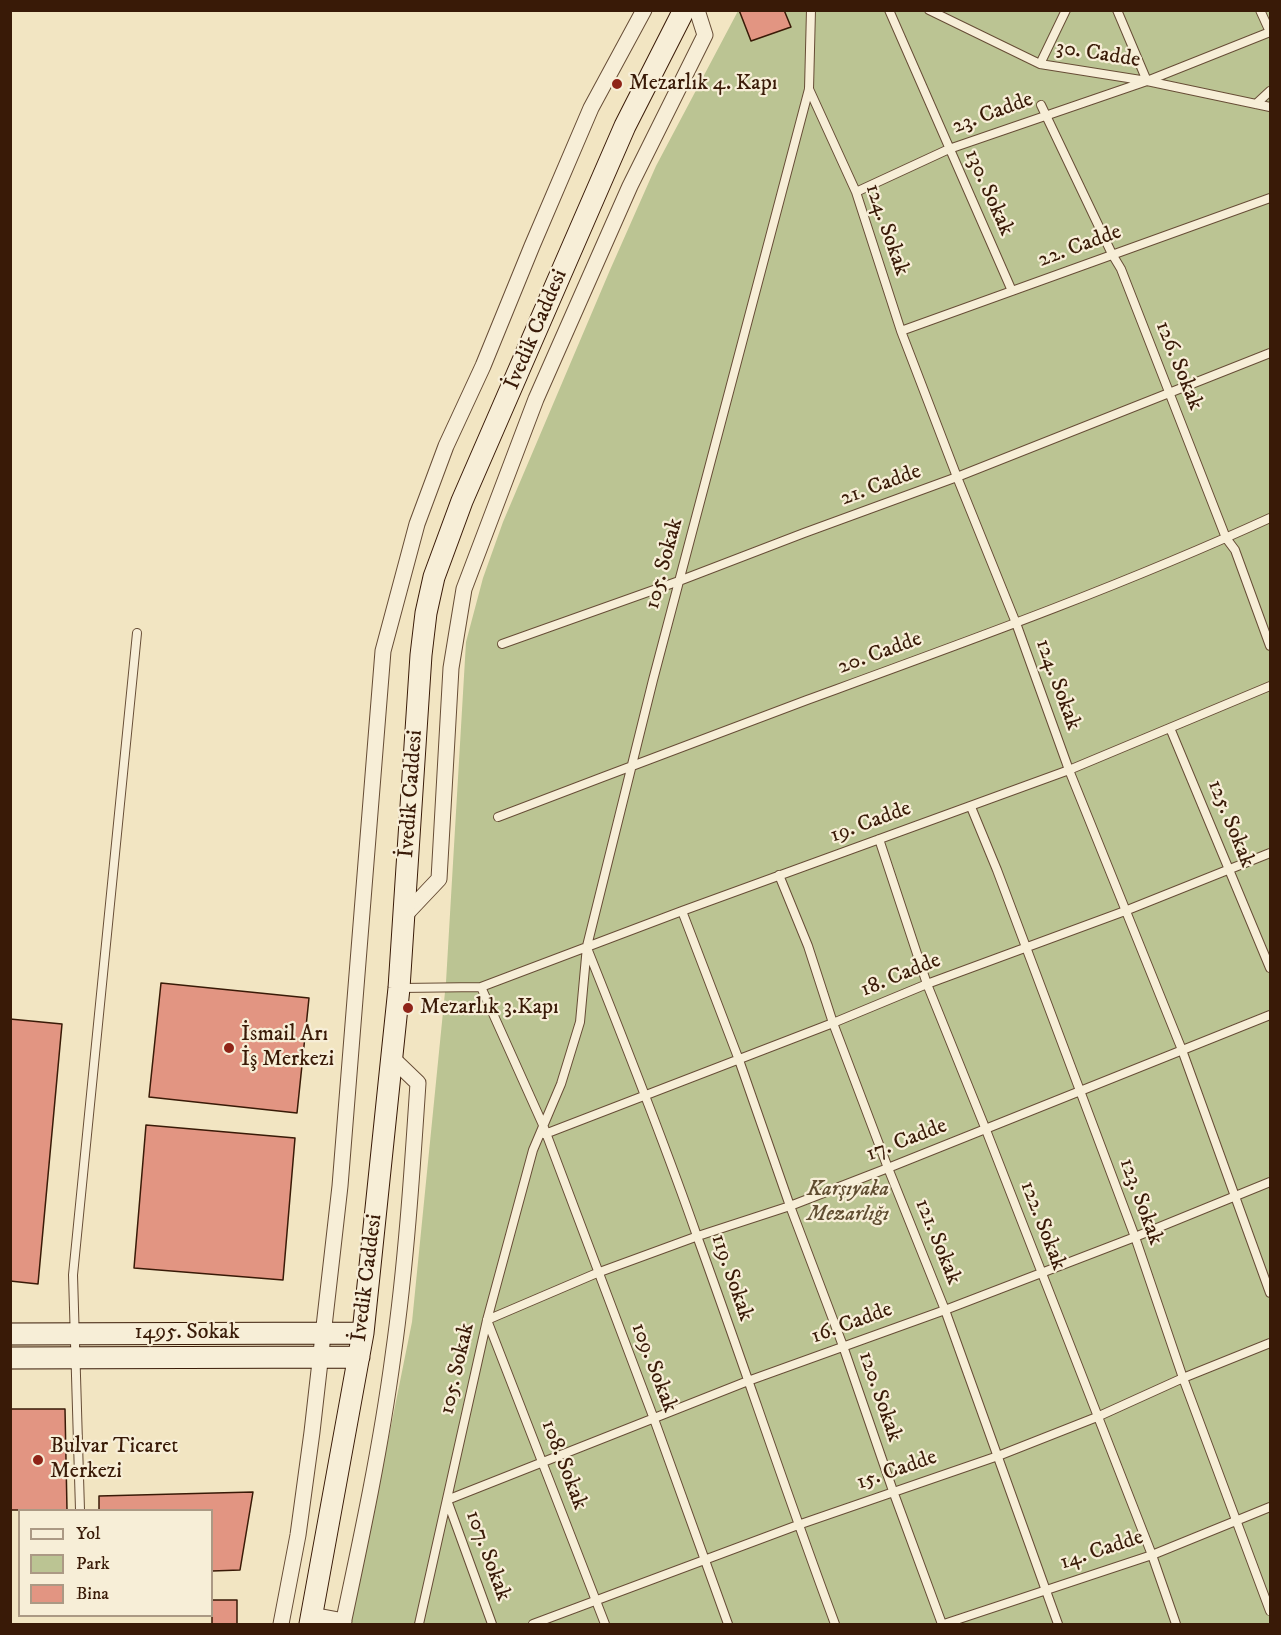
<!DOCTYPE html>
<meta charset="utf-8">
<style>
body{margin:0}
#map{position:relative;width:1281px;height:1635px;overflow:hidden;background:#f2e5c2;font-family:"IM FELL DW Pica",serif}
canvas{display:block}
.frame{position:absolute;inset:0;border:12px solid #391a07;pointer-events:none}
.legend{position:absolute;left:18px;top:1509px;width:195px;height:108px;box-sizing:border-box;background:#f7eed7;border:2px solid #ab9984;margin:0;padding:8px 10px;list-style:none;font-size:18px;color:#391a07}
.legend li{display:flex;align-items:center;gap:12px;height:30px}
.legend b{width:30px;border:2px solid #ab9984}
</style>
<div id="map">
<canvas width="1281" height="1635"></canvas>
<div class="frame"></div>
<ul class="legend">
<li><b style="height:8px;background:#f7eed7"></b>Yol</li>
<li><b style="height:16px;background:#bbc493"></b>Park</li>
<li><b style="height:16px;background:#e29582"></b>Bina</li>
</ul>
</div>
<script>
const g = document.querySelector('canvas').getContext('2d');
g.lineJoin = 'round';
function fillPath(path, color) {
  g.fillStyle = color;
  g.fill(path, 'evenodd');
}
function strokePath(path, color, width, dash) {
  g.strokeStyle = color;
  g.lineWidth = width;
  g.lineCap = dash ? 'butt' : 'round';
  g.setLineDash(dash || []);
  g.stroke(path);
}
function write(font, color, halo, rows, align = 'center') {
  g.font = font + ' "IM FELL DW Pica",serif';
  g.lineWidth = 4.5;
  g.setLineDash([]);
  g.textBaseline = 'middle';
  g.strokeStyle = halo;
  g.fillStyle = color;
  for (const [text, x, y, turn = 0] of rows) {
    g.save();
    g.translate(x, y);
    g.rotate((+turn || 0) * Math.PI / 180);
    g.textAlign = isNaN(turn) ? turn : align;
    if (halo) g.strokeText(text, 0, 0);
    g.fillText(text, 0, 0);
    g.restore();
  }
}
fillPath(new Path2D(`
 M738 11H1270V1624H351L412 1322 446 982 466 642 483 578 503 522 610 270 656 166Z`), '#bbc493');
const building = new Path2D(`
 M739 10H784L791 27 751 41Z
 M161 983 309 998 297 1113 149 1097Z
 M10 1019 62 1024 38 1284 10 1281Z
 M146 1125 295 1138 283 1280 134 1268Z
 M10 1409H65L67 1510H10Z
 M253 1492 240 1570 212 1571V1510H99V1496Z
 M212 1600H237V1624H212Z`);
fillPath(building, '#e29582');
strokePath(building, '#391a07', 1.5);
const lane = new Path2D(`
 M889 10 1012 291
 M929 10 1040 64 1147 81 1270 107
 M1117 10 1147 81
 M1260 10 1270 32
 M1040 64 1066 10
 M809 89 856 192 901 331 957 477 1016 623 1069 770 1182 1050 1270 1293
 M1256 104 1270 91
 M1041 105 1112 254 1121 269 1226 538 1235 550 1270 646
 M856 192 949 149 1147 81 1270 32
 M901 331 1270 198
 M502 644 679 581 804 533 957 477 1270 353
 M1170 728 1270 968
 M971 807 997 870 1135 1237 1183 1378 1270 1611
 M498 817C601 778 704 738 807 700 963 643 1119 587 1270 518
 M879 839 927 984 986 1130 1152 1555 1176 1624
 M779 875 808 946 833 1023 888 1168 945 1310 1058 1624
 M682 911 739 1060 790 1206 843 1346 893 1491 942 1624
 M587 948C625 1043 663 1139 697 1236 744 1365 787 1496 835 1624
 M481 987 543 1125 654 1419 728 1624
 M401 988 481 987 682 911 1069 770 1270 686
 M545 1134 833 1023 927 984 1125 911 1270 853
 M80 1510 73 1275 137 633
 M419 1624 487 1320 533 1150 561 1084 580 1022 587 946 653 680 809 89 811 10
 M492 1624 447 1500 748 1381 945 1310 1135 1237 1270 1182
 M533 1624 798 1525 998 1456 1097 1417 1183 1378 1270 1343
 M605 1624 487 1320 597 1273 698 1236 790 1206 888 1168 1270 1015
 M944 1624 1152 1555 1270 1507`);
const street = new Path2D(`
 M405 915 439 879 451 668 464 589 536 399 630 186 705 35 697 10
 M312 1615 344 1621
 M281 1624 298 1535 312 1432 340 1186 383 651 417 524 446 446 483 366 532 246 591 108 644 10
 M343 1624C362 1535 381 1446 393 1356 406 1265 412 1174 418 1083L392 1058`);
const secondary = new Path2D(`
 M10 1334 363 1333
 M10 1358 359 1357
 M310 1624 363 1333 399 988 421 655 426 613 434 577 462 501 625 126 684 10`);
strokePath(lane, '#674d36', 10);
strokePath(street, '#674d36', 17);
strokePath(secondary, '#391a07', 23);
strokePath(lane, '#f7eed7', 8);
strokePath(street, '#f7eed7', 15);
strokePath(secondary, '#f7eed7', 21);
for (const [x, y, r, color] of [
 [617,84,6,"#8f2418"],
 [408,1008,6,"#8f2418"],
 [229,1048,6,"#8f2418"],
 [38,1460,6,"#8f2418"]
]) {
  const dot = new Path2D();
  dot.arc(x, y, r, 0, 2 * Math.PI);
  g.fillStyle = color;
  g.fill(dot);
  strokePath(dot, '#f7eed7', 2);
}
write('22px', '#391a07', '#f7eed7', [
 ["30. Cadde",1098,55,9],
 ["23. Cadde",993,114,-20],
 ["130. Sokak",988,193,66],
 ["124. Sokak",886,230,71],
 ["22. Cadde",1080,247,-20],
 ["İvedik Caddesi",537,330,-67],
 ["126. Sokak",1178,366,68],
 ["21. Cadde",881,486,-20],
 ["105. Sokak",665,564,-75],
 ["20. Cadde",880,654,-20],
 ["124. Sokak",1057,685,70],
 ["İvedik Caddesi",412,794,-86],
 ["19. Cadde",871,823,-20],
 ["125. Sokak",1230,824,68],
 ["18. Cadde",901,976,-22],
 ["17. Cadde",907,1141,-21],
 ["123. Sokak",1140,1202,70],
 ["122. Sokak",1042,1226,69],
 ["121. Sokak",937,1242,68],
 ["İvedik Caddesi",368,1278,-83],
 ["119. Sokak",731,1278,71],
 ["16. Cadde",852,1324,-20],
 ["1495. Sokak",187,1333],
 ["109. Sokak",653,1368,69],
 ["105. Sokak",458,1369,-77],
 ["120. Sokak",879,1397,71],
 ["108. Sokak",563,1465,69],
 ["15. Cadde",897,1471,-19],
 ["14. Cadde",1102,1551,-18],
 ["107. Sokak",487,1556,70]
]);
write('22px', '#391a07', '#f7eed7', [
 ["Mezarlık 4. Kapı",629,84],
 ["Mezarlık 3.Kapı",420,1008],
 ["İsmail Arı",241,1035],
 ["İş Merkezi",241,1060],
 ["Bulvar Ticaret",50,1447],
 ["Merkezi",50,1472]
], 'left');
write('italic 22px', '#604d31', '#f7eed7', [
 ["Karşıyaka",848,1190],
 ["Mezarlığı",848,1215]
]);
</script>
